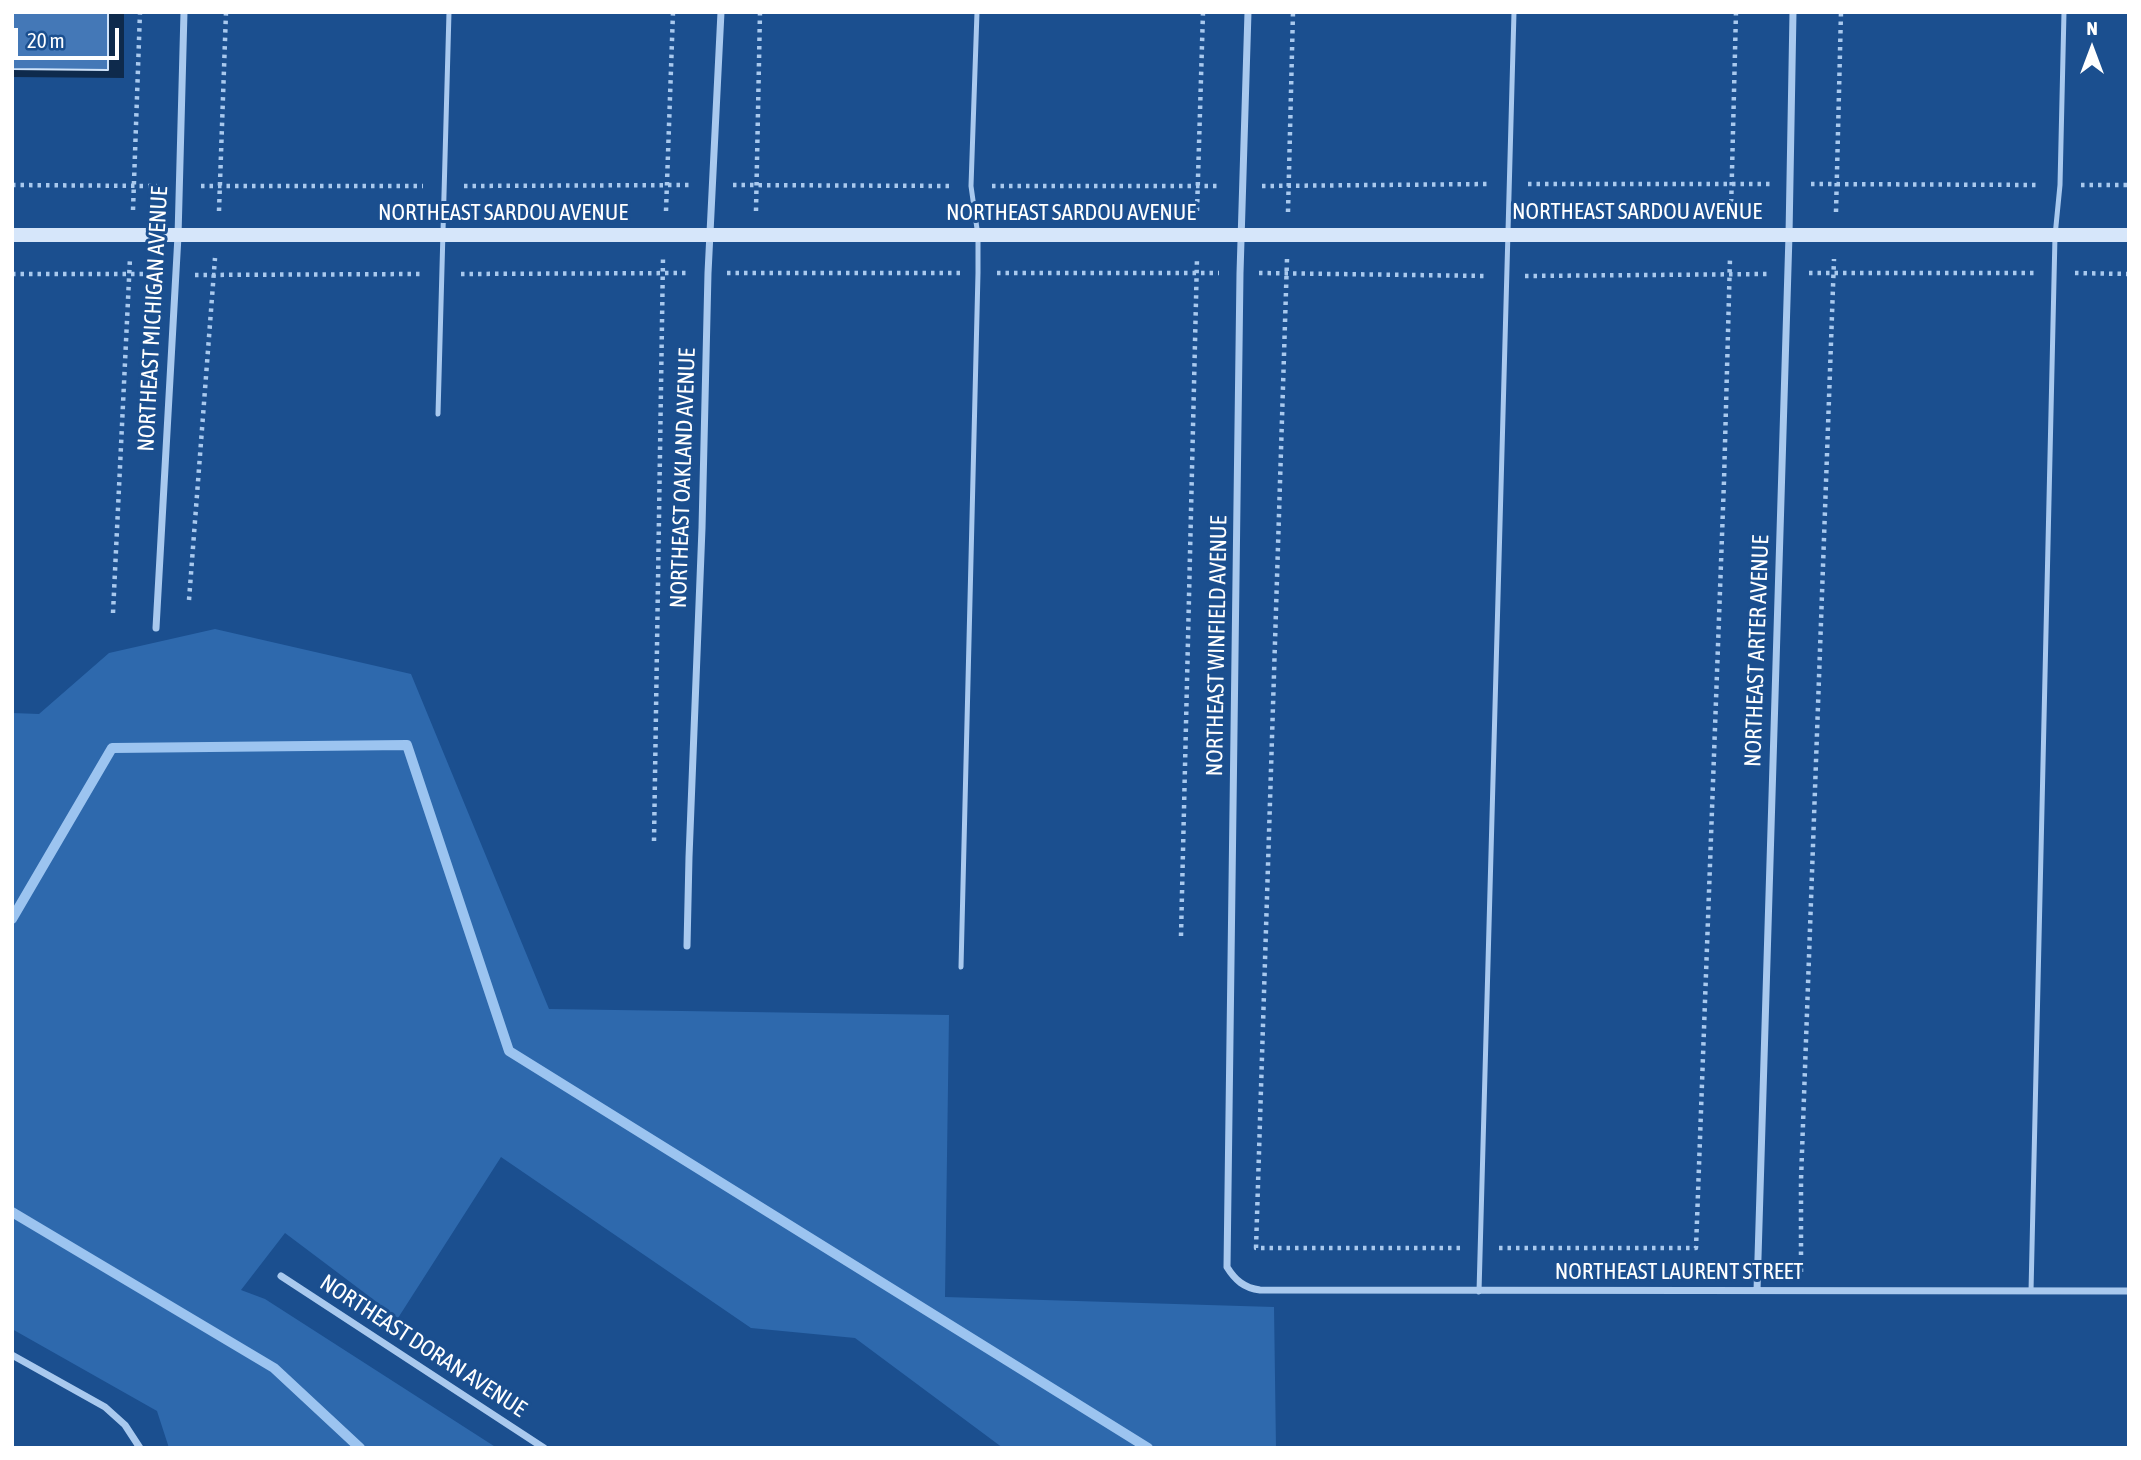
<!DOCTYPE html>
<style>
body{margin:0}
#map{position:relative;width:2141px;height:1460px;overflow:hidden;background:#1b4f8f;font-family:"Asap Condensed",sans-serif}
canvas{display:block}
.frame{position:absolute;inset:0;border:14px solid #fff;pointer-events:none}
.north{position:absolute;left:2057px;top:14px;width:70px;height:70px;-webkit-text-stroke:5px #1b4f8f;paint-order:stroke;rotate:0deg;font-size:19px;font-weight:700;line-height:28px;text-align:center;color:#fff}
.north::after{content:'';display:block;margin:auto;width:24px;height:32px;background:#fff;clip-path:polygon(50% 0,100% 100%,50% 72%,0 100%)}
.scale{position:absolute;left:14px;top:28px;width:105px;height:32px;box-sizing:border-box;border:4px solid #fff;border-top:0;padding-left:9px;font-size:21px;line-height:24px;white-space:nowrap;color:#fff;-webkit-text-stroke:5px #1b4f8f;paint-order:stroke}
</style>
<div id="map">
<canvas width="2141" height="1460"></canvas>
<div class="frame"></div>
<div class="north">N</div>
<div class="scale">20 m</div>
</div>
<script>
const g = document.querySelector('canvas').getContext('2d');
g.lineJoin = 'round';
function fillPath(path, color) {
  g.fillStyle = color;
  g.fill(path, 'evenodd');
}
function strokePath(path, color, width, dash) {
  g.strokeStyle = color;
  g.lineWidth = width;
  g.lineCap = dash ? 'butt' : 'round';
  g.setLineDash(dash || []);
  g.stroke(path);
}
function write(font, color, halo, rows, align = 'center') {
  g.font = font + ' "Asap Condensed",sans-serif';
  g.lineWidth = 6;
  g.setLineDash([]);
  g.textBaseline = 'middle';
  g.strokeStyle = halo;
  g.fillStyle = color;
  for (const [text, x, y, turn = 0] of rows) {
    g.save();
    g.translate(x, y);
    g.rotate((+turn || 0) * Math.PI / 180);
    g.textAlign = isNaN(turn) ? turn : align;
    if (halo) g.strokeText(text, 0, 0);
    g.fillText(text, 0, 0);
    g.restore();
  }
}
fillPath(new Path2D(`
 M215 629 411 674 549 1009 949 1015 945 1297 1274 1307 1276 1448H1003L855 1338 751 1328 501 1157 398 1318 285 1233 241 1290 265 1299 497 1448H169L157 1411 12 1329V713L39 714 109 653Z`), '#2e69ad');
fillPath(new Path2D(`
 M12 12H124V78L12 77Z`), '#0007');
strokePath(new Path2D(`
 M12 919 112 748 407 745 509 1051 1148 1448
 M12 1212 274 1368 360 1448`), '#9cc4f0', 10);
const building = new Path2D(`
 M12 12H108V70L12 69Z`);
fillPath(building, '#4478b7');
strokePath(building, '#cfe3fa', 2);
strokePath(new Path2D(`
 M1528 184H1771
 M1811 184 2040 185
 M12 185 157 186
 M733 185 952 186
 M2081 185H2129
 M201 186H423
 M464 186 693 185
 M992 186H1221
 M1262 186 1491 184
 M133 210 140 12
 M219 211 226 12
 M666 211 673 12
 M756 211 760 12
 M1197 211 1203 12
 M1731 211 1736 12
 M1288 212 1293 12
 M1836 212 1841 12
 M1287 259 1256 1248H1462
 M727 273H960
 M997 273H1219
 M1259 273 1488 276
 M1809 273H2034
 M2075 273 2129 274
 M12 274H155
 M461 274 687 273
 M195 275 421 274
 M1525 276 1768 274
 M189 600 215 258
 M113 613 130 258
 M654 841 663 258
 M1181 936 1197 258
 M1499 1248H1696L1724 481 1730 258
 M1801 1272V1180L1834 259`), '#a9c9ee', 4.5, [3.5, 5]);
strokePath(new Path2D(`
 M438 414 449 12
 M961 967 978 273V236L971 186 977 12
 M2031 1291 2055 236 2060 185 2064 12
 M1479 1292 1514 12`), '#a9c9ee', 5);
strokePath(new Path2D(`
 M1248 12 1240 273 1227 1267C1235 1280 1244 1288 1260 1290L2129 1291
 M156 628 178 236 184 12
 M687 946 689 857 702 528 708 273 721 12
 M281 1276 544 1448
 M1757 1290 1789 235 1793 12
 M12 1355 105 1407 125 1425 140 1448`), '#a9c9ee', 7);
strokePath(new Path2D(`
 M12 235H2129`), '#d6e6fa', 14);
write('23px', '#fff', '#1b4f8f', [
 ["NORTHEAST SARDOU AVENUE",1637,212],
 ["NORTHEAST SARDOU AVENUE",503,213],
 ["NORTHEAST SARDOU AVENUE",1071,213],
 ["NORTHEAST MICHIGAN AVENUE",153,319,-87],
 ["NORTHEAST OAKLAND AVENUE",683,478,-88],
 ["NORTHEAST WINFIELD AVENUE",1217,646,-89],
 ["NORTHEAST ARTER AVENUE",1757,651,-88],
 ["NORTHEAST LAURENT STREET",1679,1272],
 ["NORTHEAST DORAN AVENUE",423,1346,33]
]);
</script>
